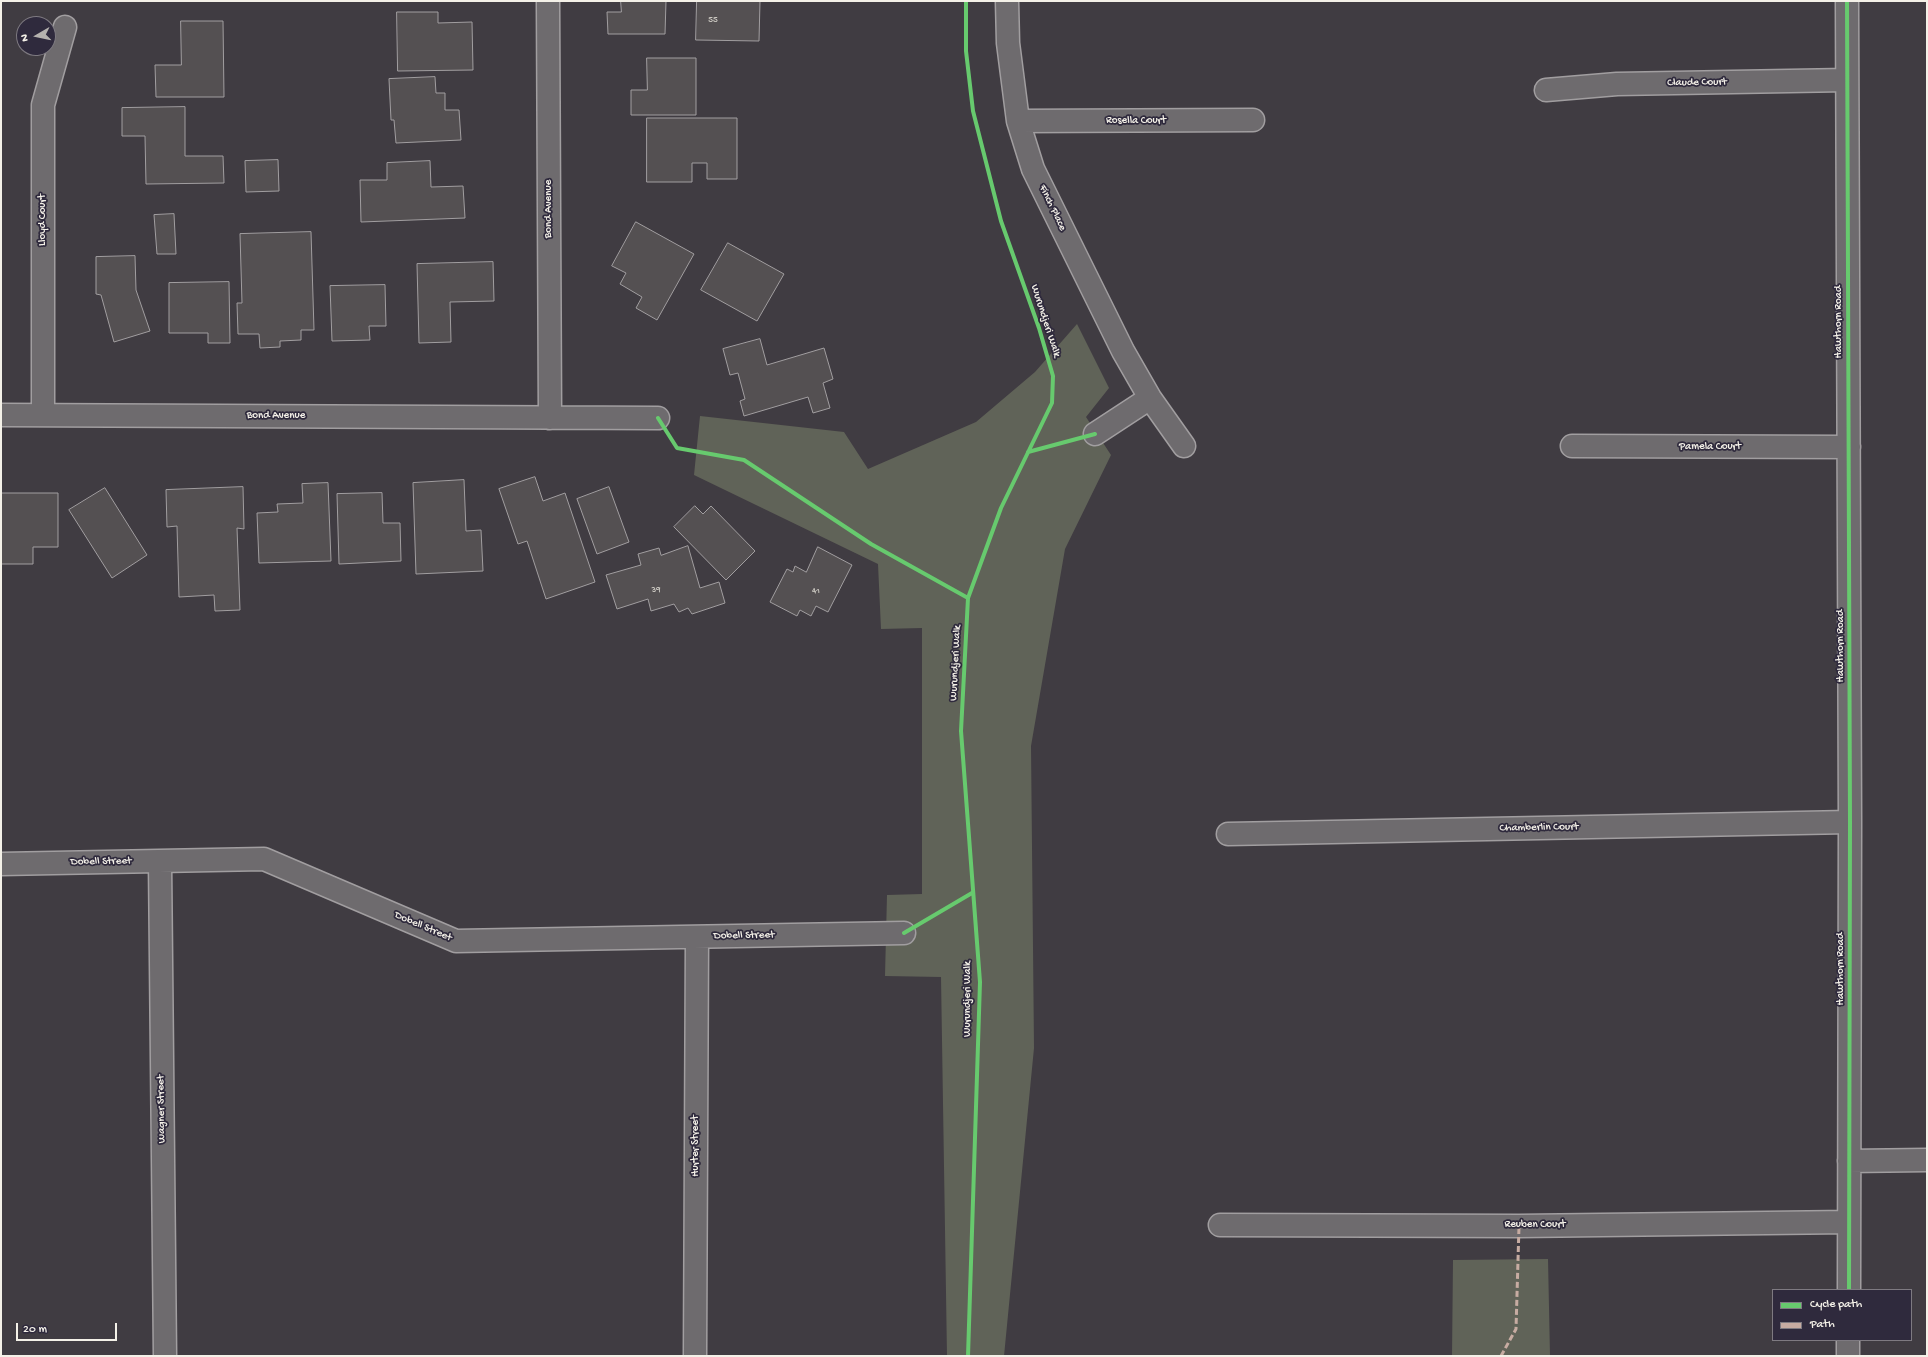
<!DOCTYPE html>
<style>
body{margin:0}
#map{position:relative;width:1928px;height:1357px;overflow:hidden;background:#403c42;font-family:"Gochi Hand",sans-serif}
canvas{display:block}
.frame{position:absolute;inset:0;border:2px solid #f4f1e8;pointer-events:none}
.legend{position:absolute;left:1772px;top:1289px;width:140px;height:52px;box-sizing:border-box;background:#2f2a3d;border:1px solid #7e7a81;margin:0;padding:5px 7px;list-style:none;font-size:12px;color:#f4f1e8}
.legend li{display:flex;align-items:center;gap:8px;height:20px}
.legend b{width:20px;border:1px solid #7e7a81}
.north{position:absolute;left:16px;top:16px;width:40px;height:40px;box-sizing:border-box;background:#2f2a3d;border:1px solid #7e7a81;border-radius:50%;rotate:261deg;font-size:11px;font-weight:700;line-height:16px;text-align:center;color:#f4f1e8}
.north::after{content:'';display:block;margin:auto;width:14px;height:18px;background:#b5b2ae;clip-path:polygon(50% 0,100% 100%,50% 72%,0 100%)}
.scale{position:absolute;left:16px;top:1323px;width:101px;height:18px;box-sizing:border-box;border:2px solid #f4f1e8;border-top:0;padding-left:5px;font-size:12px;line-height:14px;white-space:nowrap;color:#f4f1e8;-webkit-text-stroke:3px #2f2a3d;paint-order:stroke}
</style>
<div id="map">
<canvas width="1928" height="1357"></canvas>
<div class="frame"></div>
<ul class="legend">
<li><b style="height:5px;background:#67ca6e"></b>Cycle path</li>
<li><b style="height:5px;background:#c7aca2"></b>Path</li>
</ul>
<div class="north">N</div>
<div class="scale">20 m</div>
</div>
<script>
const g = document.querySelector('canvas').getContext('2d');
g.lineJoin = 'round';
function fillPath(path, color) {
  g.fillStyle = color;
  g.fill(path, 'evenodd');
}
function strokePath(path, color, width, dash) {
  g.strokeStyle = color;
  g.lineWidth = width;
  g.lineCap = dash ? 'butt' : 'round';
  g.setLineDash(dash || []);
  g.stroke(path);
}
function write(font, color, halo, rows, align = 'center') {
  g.font = font + ' "Gochi Hand",sans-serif';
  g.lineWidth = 3.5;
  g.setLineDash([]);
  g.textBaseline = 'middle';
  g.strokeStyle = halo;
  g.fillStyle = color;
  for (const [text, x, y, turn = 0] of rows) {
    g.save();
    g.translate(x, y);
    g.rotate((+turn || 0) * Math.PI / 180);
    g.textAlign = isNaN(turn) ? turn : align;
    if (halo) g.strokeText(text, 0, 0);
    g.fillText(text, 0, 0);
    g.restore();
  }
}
fillPath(new Path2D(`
 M1077 324 1109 388 1086 417 1111 455 1065 549 1031 746 1034 1048 1004 1356H947L941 977 885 976 887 895 922 894V628L881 629 878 564 694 475 700 416 844 432 868 469 976 422 1035 372Z
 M1548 1259 1550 1356H1452L1453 1260Z`), '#606358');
const building = new Path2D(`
 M621 1H666L665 34H608L607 12H621Z
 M697 1H760L759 41 696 40Z
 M397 12H438V23L472 22 473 70 398 71Z
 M181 21H223L224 97H156L155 65H181Z
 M647 58H696V115H631V90H647Z
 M435 77 436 93H445V110H459L461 140 396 143 394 120H391L389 79Z
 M185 107V156H223L224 183 146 184 145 136H122V108Z
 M647 118H737V179H707V163H692V182H647Z
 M278 160 279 191 246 192 245 161Z
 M430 161 431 187 463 186 465 218 361 222 360 180H387V163Z
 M174 214 176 254H157L154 215Z
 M636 222 694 254 657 320 636 308 642 297 620 284 626 273 612 266Z
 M311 232 314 330H301V340L280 341V347L260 348 259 334H238L237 303H242L240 234Z
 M728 243 784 274 757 321 701 290Z
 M135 256 136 290 150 331 114 342 101 295 96 294V257Z
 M493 262 494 301 450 302 451 342 419 343 417 264Z
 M229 282 230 343H208V333H169V283Z
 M385 285 386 326H369L370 340 332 341 330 286Z
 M760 339 767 365 824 348 833 379 823 383 830 408 813 413 808 397 744 416 740 401 745 399 738 373 730 375 723 349Z
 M535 477 543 501 565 493 595 582 546 599 527 541 518 544 499 489Z
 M464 480 466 531 481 530 483 571 416 574 413 483Z
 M328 483 331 561 259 563 257 513 278 512 277 504 303 503 302 484Z
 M243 487 244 529 237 528 240 610 215 611 214 595 179 597 177 526 167 527 166 490Z
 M609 487 629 542 597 554 577 499Z
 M105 488 147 555 112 578 69 510Z
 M1 493H58V547H33V564H1Z
 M382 493 383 523H400L401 561 339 564 337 494Z
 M695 506 703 514 711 506 755 551 726 580 674 527Z
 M688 546 700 588 719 582 725 603 692 614 688 608 679 612 674 604 651 611 648 599 617 609 606 575 641 565 638 554 659 548 661 555Z
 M818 547 852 565 828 612 816 606 811 616 800 610 797 616 770 602 787 569 793 572 795 566 806 572Z`);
fillPath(building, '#545052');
strokePath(building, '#a19ea0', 1);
const minor = new Path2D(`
 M548 1 550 418
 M1007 1 1008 43 1018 121 1033 169 1123 351 1150 398 1184 446
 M1847 1 1850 822 1849 1290
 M1546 90 1617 84 1847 80
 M1018 121 1253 120
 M1 415 658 418
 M43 415V105L65 27
 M1095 434 1150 398
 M1572 446 1849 447
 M1228 834 1850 822
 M160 862 165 1356
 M1 864 264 859 456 941 904 933
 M1849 1161 1927 1160
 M1220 1225 1519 1226 1849 1222
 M695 1356 697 937
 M1848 1356V1340`);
strokePath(minor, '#a19ea0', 25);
strokePath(minor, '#6e6b6e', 22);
strokePath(new Path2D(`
 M1501 1356 1516 1329 1519 1226`), '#c7aca2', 3, [6, 3]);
strokePath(new Path2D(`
 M966 1V51L973 111 1001 221 1039 328 1053 376 1052 403 1001 508 968 598 961 731 980 982 968 1356
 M1847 1 1850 822 1849 1290
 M658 418 677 448 744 460 871 544 968 598
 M1028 452 1095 434
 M904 933 972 893`), '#67ca6e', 4);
write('9px', '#ccc9c2', null, [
 ["55",713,21],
 ["39",656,591],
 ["41",816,592]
]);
write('11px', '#f4f1e8', '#2f2a3d', [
 ["Claude Court",1697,83,-1],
 ["Rosella Court",1136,121],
 ["Finch Place",1052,208,64],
 ["Bond Avenue",549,209,-90],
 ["Lloyd Court",43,220,-90],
 ["Wurundjeri Walk",1045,321,72],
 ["Hawthorn Road",1839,322,-90],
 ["Bond Avenue",276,416],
 ["Pamela Court",1710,447],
 ["Hawthorn Road",1841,646,-90],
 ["Wurundjeri Walk",956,663,-87],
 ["Chamberlin Court",1539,828,-1],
 ["Dobell Street",101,862,-1],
 ["Dobell Street",423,927,23],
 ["Dobell Street",744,936,-1],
 ["Hawthorn Road",1841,969,-90],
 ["Wurundjeri Walk",968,999,-90],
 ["Wagner Street",162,1109,-91],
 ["Hurter Street",696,1146,-90],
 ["Reuben Court",1535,1225]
]);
</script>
